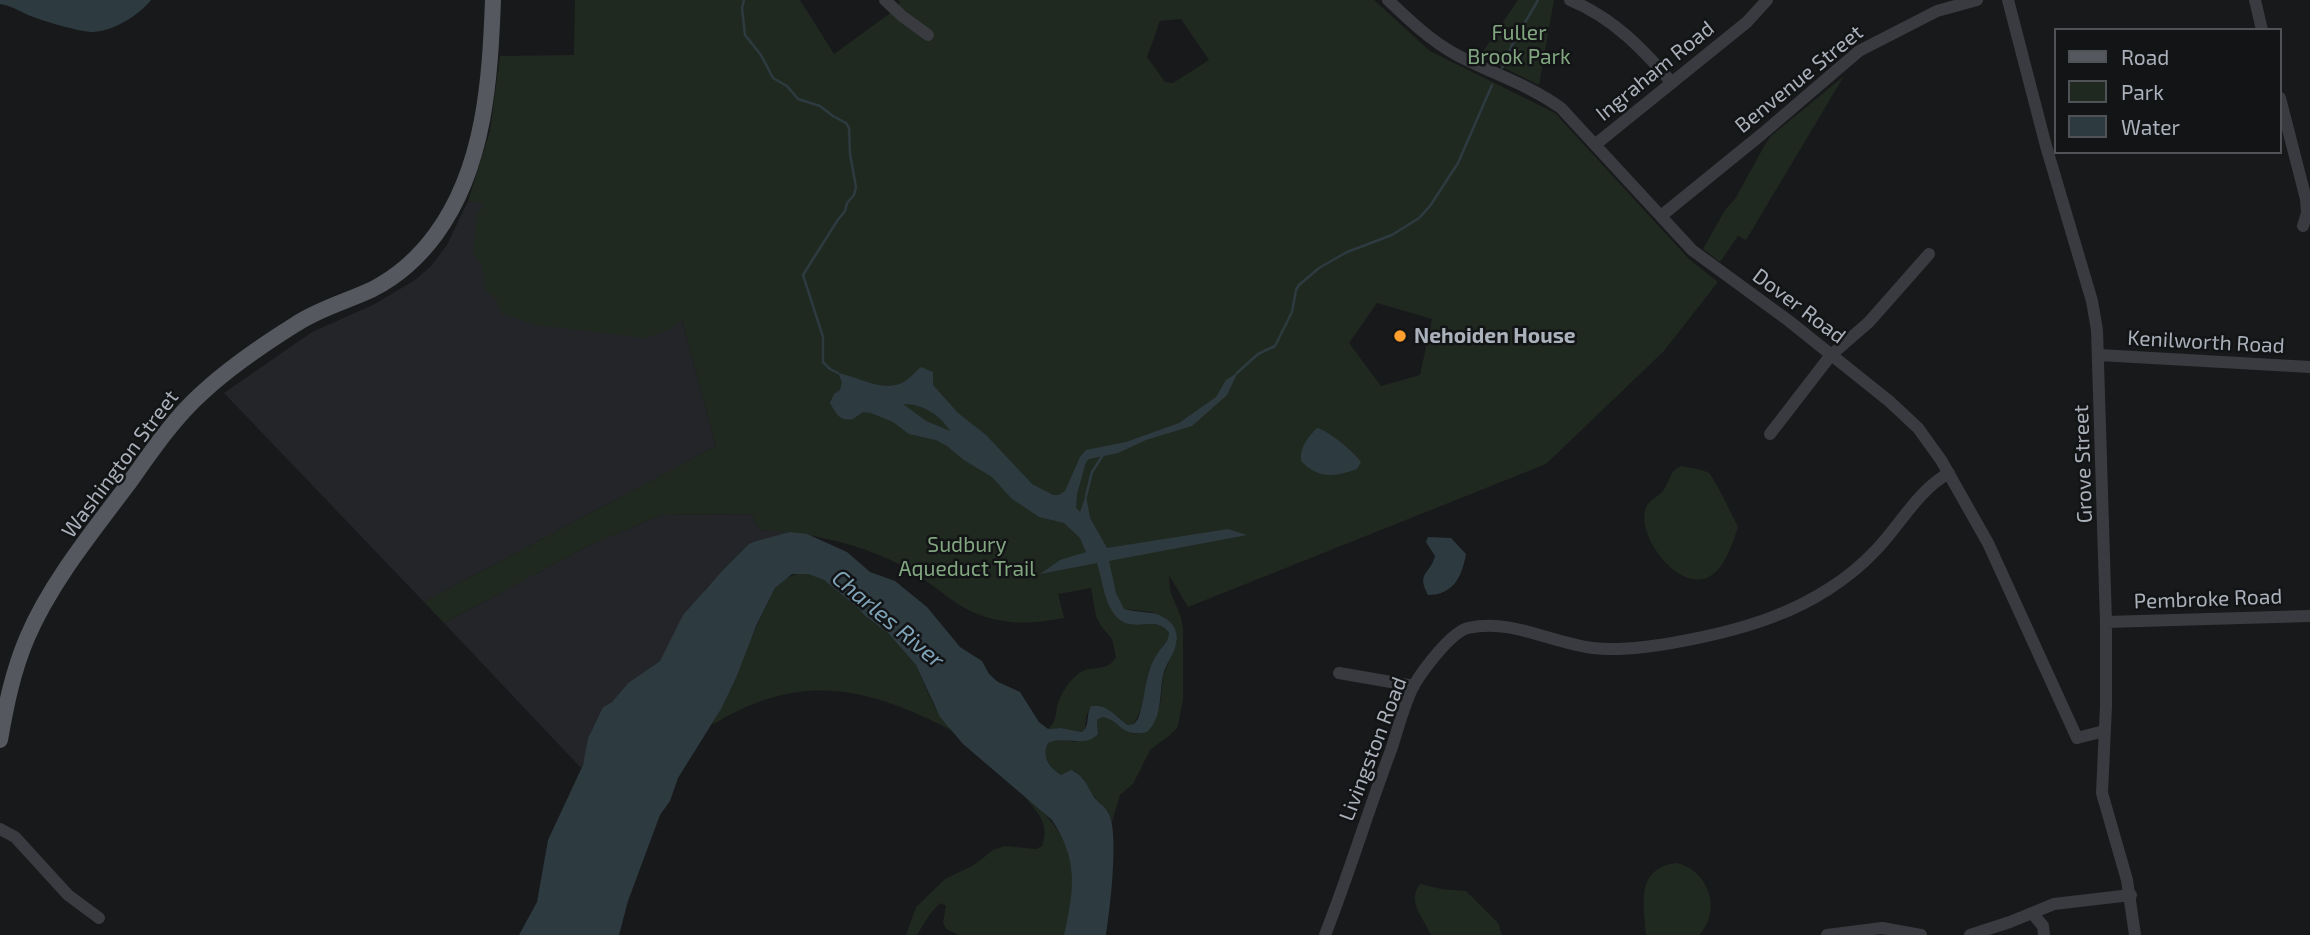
<!DOCTYPE html>
<style>
body{margin:0}
#map{position:relative;width:2310px;height:935px;overflow:hidden;background:#18191b;font-family:"Exo 2",sans-serif}
canvas{display:block}
.legend{position:absolute;left:2054px;top:28px;width:228px;height:126px;box-sizing:border-box;background:#131416;border:2px solid #4f5358;margin:0;padding:9px 12px;list-style:none;font-size:21px;color:#aab1bb}
.legend li{display:flex;align-items:center;gap:14px;height:35px}
.legend b{width:35px;border:2px solid #4f5358}
</style>
<div id="map">
<canvas width="2310" height="935"></canvas>
<ul class="legend">
<li><b style="height:9px;background:#55585f"></b>Road</li>
<li><b style="height:19px;background:#202920"></b>Park</li>
<li><b style="height:19px;background:#2d3a40"></b>Water</li>
</ul>
</div>
<script>
const g = document.querySelector('canvas').getContext('2d');
g.lineJoin = 'round';
function fillPath(path, color) {
  g.fillStyle = color;
  g.fill(path, 'evenodd');
}
function strokePath(path, color, width, dash) {
  g.strokeStyle = color;
  g.lineWidth = width;
  g.lineCap = dash ? 'butt' : 'round';
  g.setLineDash(dash || []);
  g.stroke(path);
}
function write(font, color, halo, rows, align = 'center') {
  g.font = font + ' "Exo 2",sans-serif';
  g.lineWidth = 5;
  g.setLineDash([]);
  g.textBaseline = 'middle';
  g.strokeStyle = halo;
  g.fillStyle = color;
  for (const [text, x, y, turn = 0] of rows) {
    g.save();
    g.translate(x, y);
    g.rotate((+turn || 0) * Math.PI / 180);
    g.textAlign = isNaN(turn) ? turn : align;
    if (halo) g.strokeText(text, 0, 0);
    g.fillText(text, 0, 0);
    g.restore();
  }
}
fillPath(new Path2D(`
 M468 201 657 228 716 446 424 602 224 393 312 332 375 304 415 280 431 266 447 245Z
 M751 514 760 530 795 532 756 541 706 588 660 661 628 683 612 702 603 707 588 738 585 760 581 768 444 623 588 546 661 515Z`), '#242528');
fillPath(new Path2D(`
 M575 0H800L834 54 889 14 900 2 899 0H1374L1430 51 1555 113 1689 259 1718 282 1663 352 1546 464 1188 607 1169 575 1170 591 1181 617 1183 629V699L1179 721 1177 728 1170 735 1150 750 1133 784 1120 795 1112 822 1109 813 1091 793 1083 778 1075 771 1061 775C1048 766 1042 757 1048 743L1059 739 1075 742 1098 734 1097 720 1102 716C1117 719 1121 733 1138 734L1160 706 1163 676 1177 641 1152 612 1124 609 1119 602 1113 584 1123 621C1139 628 1158 617 1169 633L1168 639 1149 670 1141 709 1134 724 1128 725C1114 716 1109 704 1091 706L1086 717 1085 730 1082 732 1061 728 1048 729C1057 722 1055 713 1058 703 1062 693 1068 682 1077 675 1089 663 1107 674 1116 657L1112 639 1101 626 1096 616 1091 588 1058 594 1064 618C1023 626 987 625 952 600 935 587 918 574 899 564 854 542 810 533 760 530L751 514 661 515 588 546 444 623 424 602 716 446 682 320 669 330 645 338 536 325 501 313 496 299 486 291 481 264 473 253 477 215 484 204 468 201 490 131 500 56 574 55ZM1181 19 1209 60 1173 83 1165 82 1147 57 1160 21ZM1377 303 1432 319 1420 375 1381 386 1349 343Z
 M1518 0H1554L1539 85 1480 56Z
 M1844 76 1746 240 1738 236 1720 262 1703 249 1725 210 1735 199 1766 143 1771 136Z
 M1682 466C1690 468 1702 469 1709 473 1713 476 1735 520 1738 527 1733 542 1726 565 1712 575 1682 596 1638 539 1645 511 1648 499 1656 499 1663 491 1670 482 1669 470 1682 466Z
 M800 573 808 574 824 580 858 608 864 615 888 633 916 665 934 706 953 731C866 686 800 671 712 725L736 678 743 654 775 588 786 578Z
 M1025 797C1051 815 1074 846 1074 880 1073 899 1068 917 1064 935H959L946 929 943 922 946 906 941 903C930 911 924 924 917 935H906L916 907 945 879 974 865 993 850 1005 846 1036 849 1042 846C1050 824 1038 813 1025 797Z
 M1675 863C1708 868 1723 911 1699 935H1646C1644 904 1635 870 1675 863Z
 M1420 884 1441 889 1466 891 1498 923 1502 935H1431C1424 918 1406 902 1420 884Z`), '#202920');
fillPath(new Path2D(`
 M0 0H151C138 16 115 30 94 32 83 33 47 22 36 18 23 14 14 6 0 4Z
 M921 367 933 372V385L958 413 986 435 1032 484 1053 495H1059L1065 491 1080 457 1086 450 1126 442 1179 423 1216 397 1226 380 1238 372 1227 395 1192 426 1146 440 1118 453 1089 459 1086 462 1077 494 1076 508 1080 512 1086 495 1090 518 1107 548 1228 529 1247 535 1109 561 1116 593 1124 609C1141 614 1157 609 1171 623 1176 629 1178 637 1176 644 1174 655 1166 663 1163 675 1159 695 1163 716 1147 732 1119 738 1122 720 1102 717L1097 720 1098 734C1084 749 1065 735 1048 743 1042 757 1048 766 1061 775L1071 770C1083 775 1086 783 1092 794 1096 802 1105 805 1109 814 1119 834 1110 911 1106 935H1064C1074 890 1079 861 1052 820L963 744 940 717 916 665 888 633 864 615 858 608 824 580 808 574H792L775 588 756 626 736 678 721 709 678 778 670 801 660 815 628 901 619 935H519L537 902 548 840 583 765 588 738 603 707 612 702 628 683 660 661 683 615 723 570 749 544 756 541 790 532 807 534 847 552 870 572 895 581 927 607 960 647 982 661 989 674 998 682 1020 692 1039 722 1048 729 1061 728 1082 732C1090 727 1086 714 1091 706 1109 704 1114 716 1128 725L1134 724 1138 719C1146 698 1144 672 1158 653 1163 645 1168 643 1169 633 1157 614 1135 633 1119 619 1104 606 1103 581 1097 563L1040 574 1060 560 1086 552 1080 538 1064 523 1039 517 1011 498 992 477 964 460 947 446 936 440 909 434 893 422 871 413 863 412 853 419C839 422 836 413 830 403L834 394 840 390 842 382 838 373C860 377 887 396 908 379 913 375 916 371 921 367ZM903 404C920 403 940 414 950 431L926 421Z
 M1317 428C1328 430 1355 453 1361 462L1357 469C1335 477 1318 479 1301 461 1300 447 1307 438 1317 428Z
 M1428 537 1451 538 1466 554C1462 577 1453 595 1428 595 1416 572 1430 575 1435 556L1426 542Z`), '#2d3a40');
strokePath(new Path2D(`
 M744 0 742 8 745 35 761 55 773 78 787 86 798 99 820 106 833 116 846 123 849 128 850 154 856 187 854 195 847 203 845 211 837 221 803 275 823 337V362L830 369 838 373
 M1502 68 1512 45 1538 0
 M1237 373 1258 354 1275 346 1292 312 1296 290 1299 285 1319 268 1347 252 1392 235 1419 218 1430 206 1458 163 1492 85
 M1086 496 1092 472 1103 455`), '#2d3a40', 2.5);
strokePath(new Path2D(`
 M885 0 902 16 928 35
 M1388 0C1409 20 1430 40 1455 54 1490 73 1528 84 1561 108L1692 250 1789 321 1889 401 1918 428 1941 460 1988 543 2077 738 2104 731
 M1570 0C1613 18 1642 48 1672 83
 M2008 0 2046 146 2092 301 2097 330 2106 622V706L2102 793 2127 880 2135 935
 M2255 0 2262 30
 M2280 98 2306 199 2307 213 2303 226
 M1596 144 1747 22 1767 0
 M1661 216 1762 134 1859 51 1937 11 1977 0
 M2099 355 2310 367
 M1770 434 1831 355 1869 322 1929 254
 M2106 622 2310 616
 M1339 673 1414 686
 M0 829 15 837 68 895 99 918
 M2032 913 2043 926 2044 935
 M1325 935C1349 874 1368 811 1391 750 1398 729 1404 704 1414 685 1423 670 1451 632 1468 628 1511 618 1551 643 1593 648 1638 654 1732 633 1775 616 1812 602 1849 579 1876 550 1900 525 1918 490 1949 473
 M1827 935 1882 928 1921 935
 M1970 935 2010 922 2054 904 2131 895`), '#393b40', 12);
strokePath(new Path2D(`
 M0 740C6 705 13 671 27 638 51 582 93 531 129 483 151 452 174 418 202 393 230 367 264 344 296 324 320 308 348 301 373 289 398 276 420 256 436 234 485 167 490 79 493 0`), '#55585f', 16);
for (const [x, y, r, color] of [
 [1400,336,7,"#fe9f2d"]
]) {
  const dot = new Path2D();
  dot.arc(x, y, r, 0, 2 * Math.PI);
  g.fillStyle = color;
  g.fill(dot);
  strokePath(dot, '#131416', 2.5);
}
write('21px', '#82a780', '#131416', [
 ["Fuller",1519,33],
 ["Brook Park",1519,57],
 ["Sudbury",967,545],
 ["Aqueduct Trail",967,569]
]);
write('21px', '#aab1bb', '#131416', [
 ["Ingraham Road",1655,71,-39],
 ["Benvenue Street",1799,79,-39],
 ["Dover Road",1799,306,37],
 ["Kenilworth Road",2206,342,3],
 ["Washington Street",120,464,-53],
 ["Grove Street",2083,464,-92],
 ["Pembroke Road",2208,599,-2],
 ["Livingston Road",1373,749,-69]
]);
write('bold 21px', '#aab1bb', '#131416', [
 ["Nehoiden House",1414,336]
], 'left');
write('italic 23px', '#7fa4b8', '#131416', [
 ["Charles River",888,619,40]
]);
</script>
